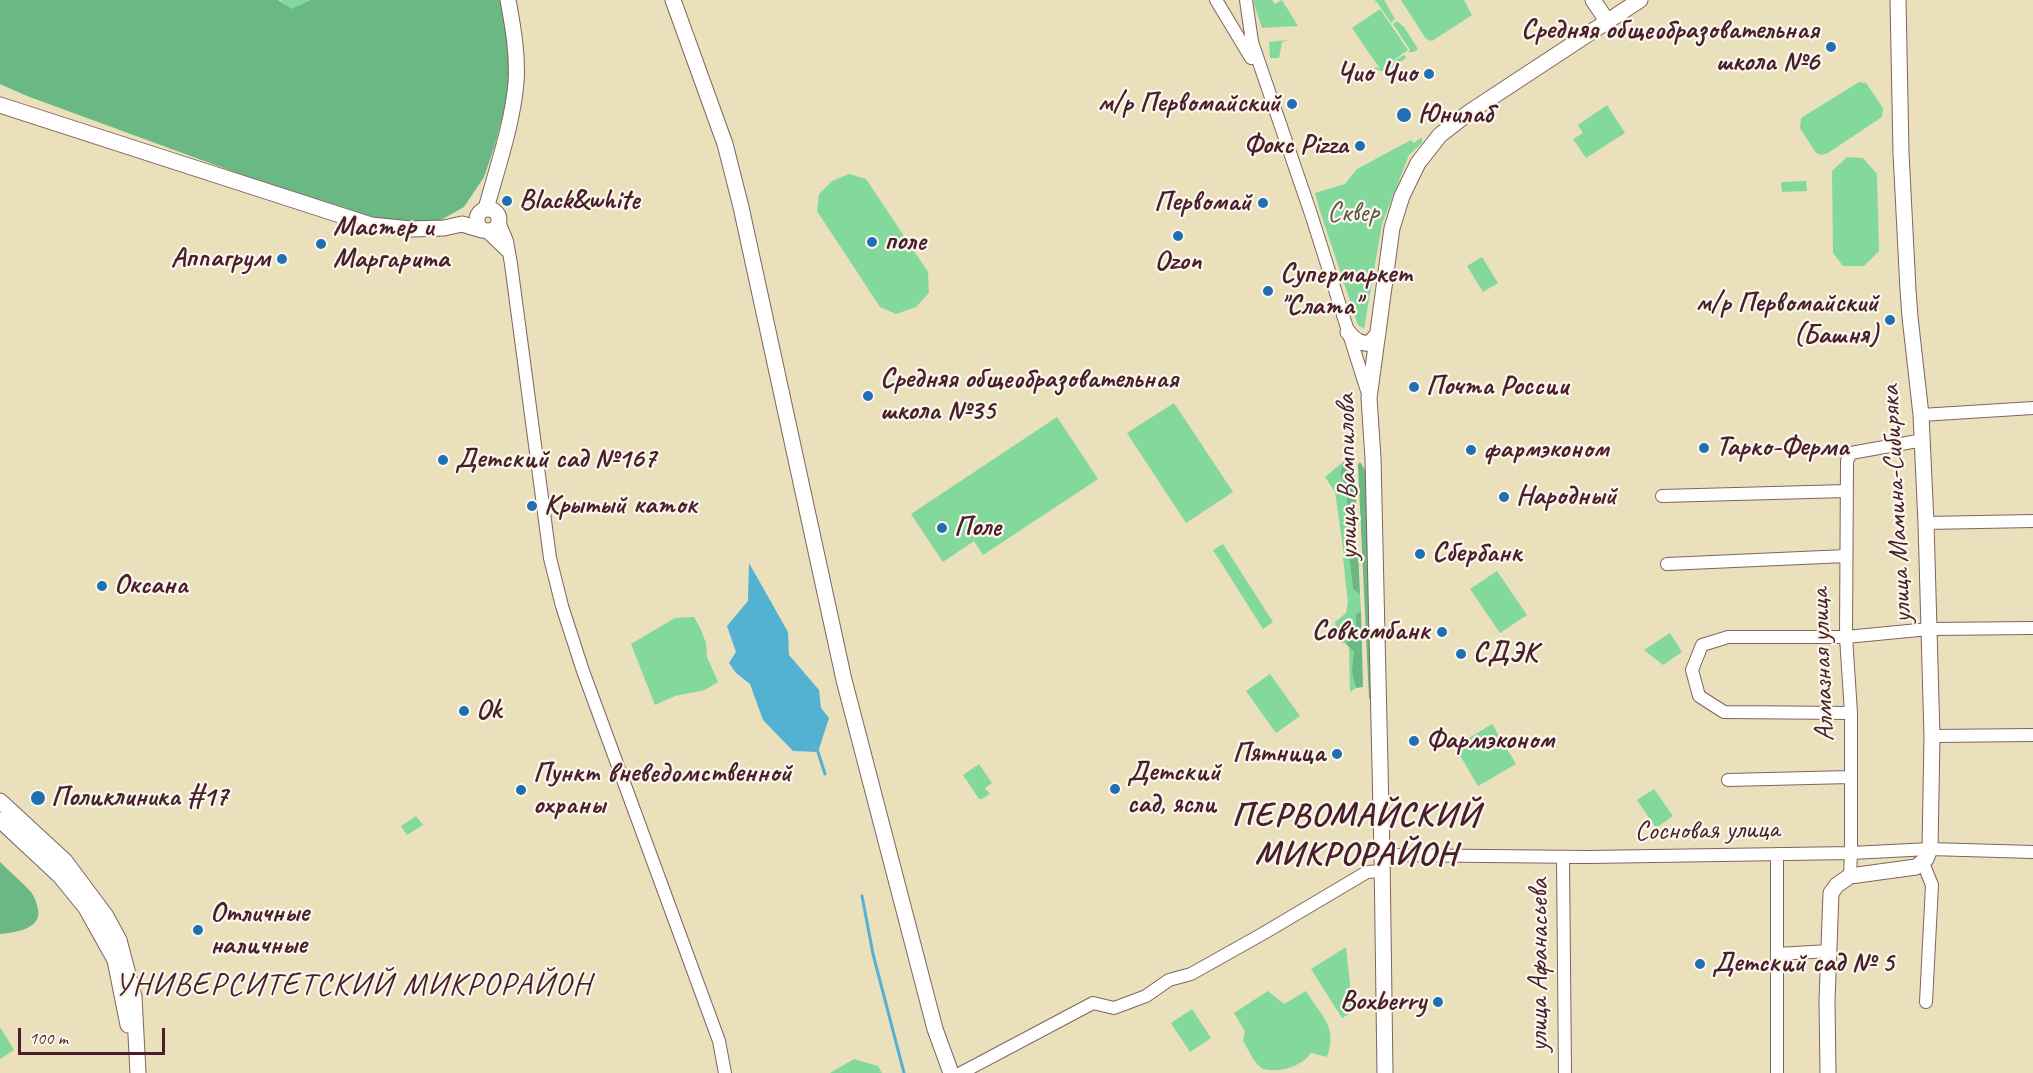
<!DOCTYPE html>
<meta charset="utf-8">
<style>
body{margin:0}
#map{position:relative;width:2033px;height:1073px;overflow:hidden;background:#eae0bc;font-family:Caveat,sans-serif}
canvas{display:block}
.scale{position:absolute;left:18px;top:1028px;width:147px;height:27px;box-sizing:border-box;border:3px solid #4a1f2b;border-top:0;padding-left:8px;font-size:18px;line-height:21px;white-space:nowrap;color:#4a1f2b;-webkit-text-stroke:4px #fbf7ec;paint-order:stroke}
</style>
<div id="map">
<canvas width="2033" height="1073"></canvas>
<div class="scale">100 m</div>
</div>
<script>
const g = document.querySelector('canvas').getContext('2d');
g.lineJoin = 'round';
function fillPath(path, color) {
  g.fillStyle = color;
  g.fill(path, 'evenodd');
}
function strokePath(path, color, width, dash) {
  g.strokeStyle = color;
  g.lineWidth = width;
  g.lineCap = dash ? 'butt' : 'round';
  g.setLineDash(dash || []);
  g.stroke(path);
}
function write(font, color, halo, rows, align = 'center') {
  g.font = font + ' Caveat,sans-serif';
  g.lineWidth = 4.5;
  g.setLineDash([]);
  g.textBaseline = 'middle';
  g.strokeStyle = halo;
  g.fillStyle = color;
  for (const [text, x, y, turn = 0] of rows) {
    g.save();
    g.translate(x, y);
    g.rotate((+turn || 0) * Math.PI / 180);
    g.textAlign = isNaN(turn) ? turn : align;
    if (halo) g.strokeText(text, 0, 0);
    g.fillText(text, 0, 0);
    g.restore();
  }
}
fillPath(new Path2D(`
 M280 0H332L307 23Z
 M1255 0H1272L1275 4 1282 0 1298 26 1262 28 1253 1Z
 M1376 0H1384L1395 19 1391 23 1377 2 1374 3Z
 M1401 0H1464L1472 15 1432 41 1426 39Z
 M1380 9 1408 50 1381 69 1404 55 1406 58 1385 72 1374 69 1376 67 1380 69 1352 28Z
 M1397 21 1404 27 1418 49 1414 52H1408L1410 50 1393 24Z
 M1289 40 1282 42 1279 58H1270L1269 42Z
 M1859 82 1866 83 1883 108 1882 117 1828 153 1821 155 1816 153 1800 128 1801 118Z
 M1607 105 1625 133 1586 158 1573 139 1583 133 1578 125Z
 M1422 137V143L1409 155 1382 224 1364 329 1358 325 1319 208 1315 193 1345 184 1357 169 1411 140 1414 143Z
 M1847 157 1863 158 1877 174 1879 251 1864 266H1843L1833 253 1832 171Z
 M849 174 866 179 928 272 929 293 916 307 896 314 880 307 817 211 819 194 832 181Z
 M1806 181 1807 191 1782 192 1781 182Z
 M1482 257 1498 283 1483 292 1467 266Z
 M1174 403 1233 492 1186 523 1127 433Z
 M1057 417 1098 479 983 555 974 541 943 562 911 514Z
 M1343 462 1340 474 1346 486 1349 529 1357 531C1357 542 1354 550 1344 555L1335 492 1325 477Z
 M1223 544 1273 622 1263 629 1213 550Z
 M1349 556 1353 589 1360 595 1361 611 1356 614V630L1350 634 1346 644 1337 641 1335 622 1346 613 1348 603 1343 558Z
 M1497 571 1527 615 1500 633 1470 589Z
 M694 617 701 630 706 643 707 657 718 682 705 690 675 696 655 705 631 644 675 618Z
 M1670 633 1682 652 1663 665 1644 650Z
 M1349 647 1354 652V675L1356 688 1350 692Z
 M1270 674 1300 716 1276 733 1246 691Z
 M1492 724 1516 764 1478 786 1455 747Z
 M979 764 992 783 985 788 990 794 982 799H979L963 775Z
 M1654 789 1673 816 1656 828 1637 800Z
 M416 816 423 825 407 835 401 826Z
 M1346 947 1353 1012 1342 1018 1311 969Z
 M1268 991 1284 1004 1306 991C1321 1016 1338 1026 1327 1057L1311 1053C1301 1067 1280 1073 1263 1069 1255 1065 1248 1049 1243 1041L1245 1031 1234 1013Z
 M1192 1009 1211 1038 1190 1052 1171 1023Z
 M0 1027 14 1050 0 1059Z
 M854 1059 878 1066 882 1073H830Z`), '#83d89b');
fillPath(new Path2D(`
 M0 0H278L292 9 311 0H507L514 58 504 111 494 148 484 177 464 207 439 221 391 224 286 191 27 96 0 84Z
 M1347 461 1355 470 1357 531 1349 529 1346 486 1340 474 1343 462Z
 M1360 462 1367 473 1374 698 1369 699 1358 465Z
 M1358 548 1360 595 1353 589 1349 556Z
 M1361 611 1363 687 1356 688 1352 671 1354 652 1346 644 1350 634 1356 629V614Z
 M0 862C10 872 22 882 31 892 34 896 36 901 37 905 45 929 17 932 0 934Z`), '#6ab883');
fillPath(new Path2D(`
 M749 563 788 632 789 655 819 690 821 708 829 718 818 752 793 751 763 720 750 684 736 673 729 663 736 652 727 626 748 601Z`), '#53b1d1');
strokePath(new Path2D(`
 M818 752 825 774
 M862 896 873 954 904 1073`), '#53b1d1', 3);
const minor = new Path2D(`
 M1216 0 1251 58
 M1246 0 1252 42 1311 214 1368 394
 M499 222 507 241 511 264 550 558 562 606 583 671 719 1041 725 1073
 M486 231 508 252
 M1921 415 2033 408
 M1662 496 1846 491
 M1926 523 2033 521
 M1667 564 1846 556
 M1851 713 1724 712 1699 696 1692 670 1702 645 1728 637H1846L1929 629 2033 628
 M1932 736 2033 735
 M1728 780 1850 777
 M1777 854V1073
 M1382 855 1589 857 1851 853 1930 849 2033 852
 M1563 857 1565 1073
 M1923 863 1932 885 1926 1002
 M1850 876 1851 853V713L1846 637 1847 461 1851 453 1923 440
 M1777 954 1829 951
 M961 1073 1093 1003 1114 1008 1146 996 1169 980 1191 974 1264 933 1367 872 1382 871`);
const tertiary = new Path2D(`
 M673 0 725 144 741 207 844 680 935 1029 951 1073
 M1593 0 1607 21
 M0 105 371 225 411 229 444 228 462 224 482 230
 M477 220a11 11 0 1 1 22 0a11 11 0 1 1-22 0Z
 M486 209C497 168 512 126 516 83 518 55 513 27 508 0
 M1348 332C1355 340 1359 344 1370 343L1378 334
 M0 801 65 861 106 916 119 940 134 997 138 1073
 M0 820 60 876 86 908 115 960 128 1025
 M1385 1073 1382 855 1373 458 1369 398 1392 228 1402 196 1418 163 1440 135 1471 111 1640 0
 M1828 1073 1827 1001 1831 893 1837 885 1850 876 1916 867 1926 859 1930 849 1932 736 1926 523 1921 415 1910 317 1908 290 1901 153 1898 0`);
strokePath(minor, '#82635e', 14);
strokePath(tertiary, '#82635e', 17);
strokePath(minor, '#fff', 12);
strokePath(tertiary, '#fff', 15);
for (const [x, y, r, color] of [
 [1831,47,6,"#1f6fb2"],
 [1429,74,6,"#1f6fb2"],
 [1292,104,6,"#1f6fb2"],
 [1404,115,8,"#1f6fb2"],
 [1360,146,6,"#1f6fb2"],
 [507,201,6,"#1f6fb2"],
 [1263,203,6,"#1f6fb2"],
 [1178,236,6,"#1f6fb2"],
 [872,242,6,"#1f6fb2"],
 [321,244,6,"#1f6fb2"],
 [282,259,6,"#1f6fb2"],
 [1268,291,6,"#1f6fb2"],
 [1890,320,6,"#1f6fb2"],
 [1414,387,6,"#1f6fb2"],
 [868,396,6,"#1f6fb2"],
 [1704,448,6,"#1f6fb2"],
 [1471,450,6,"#1f6fb2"],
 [443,460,6,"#1f6fb2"],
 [1504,497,6,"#1f6fb2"],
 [532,506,6,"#1f6fb2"],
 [942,528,6,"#1f6fb2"],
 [1420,554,6,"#1f6fb2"],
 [102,586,6,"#1f6fb2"],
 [1442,632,6,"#1f6fb2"],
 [1461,654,6,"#1f6fb2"],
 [464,711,6,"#1f6fb2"],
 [1414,741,6,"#1f6fb2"],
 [1337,754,6,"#1f6fb2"],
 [1115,789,6,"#1f6fb2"],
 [521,790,6,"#1f6fb2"],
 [38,798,8,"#1f6fb2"],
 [198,930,6,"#1f6fb2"],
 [1700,964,6,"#1f6fb2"],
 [1438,1002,6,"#1f6fb2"]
]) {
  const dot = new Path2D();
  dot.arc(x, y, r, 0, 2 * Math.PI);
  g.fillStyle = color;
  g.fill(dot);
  strokePath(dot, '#fbf7ec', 2);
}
write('bold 28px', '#4a1f2b', '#fbf7ec', [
 ["Средняя общеобразовательная",1819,31,"right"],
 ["школа №6",1819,63,"right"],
 ["Чио Чио",1417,74,"right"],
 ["м/р Первомайский",1280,104,"right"],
 ["Юнилаб",1418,115],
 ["Фокс Pizza",1348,146,"right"],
 ["Black&white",519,201],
 ["Первомай",1251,203,"right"],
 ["Мастер и",333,228],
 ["Маргарита",333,260],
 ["поле",884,242],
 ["Аппагрум",270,259,"right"],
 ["Ozon",1178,262,"center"],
 ["Супермаркет",1280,275],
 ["\"Слата\"",1280,307],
 ["м/р Первомайский",1878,304,"right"],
 ["(Башня)",1878,336,"right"],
 ["Средняя общеобразовательная",880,380],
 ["школа №35",880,412],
 ["Почта России",1426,387],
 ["Тарко-Ферма",1716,448],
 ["фармэконом",1483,450],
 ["Детский сад №167",455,460],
 ["Народный",1516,497],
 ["Крытый каток",544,506],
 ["Поле",954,528],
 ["Сбербанк",1432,554],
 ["Оксана",114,586],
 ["Совкомбанк",1430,632,"right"],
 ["СДЭК",1473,654],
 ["Ok",476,711],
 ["Фармэконом",1426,741],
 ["Пятница",1325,754,"right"],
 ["Детский",1127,773],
 ["сад, ясли",1127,805],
 ["Пункт вневедомственной",533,774],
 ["охраны",533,806],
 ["Поликлиника #17",51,798],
 ["Отличные",210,914],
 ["наличные",210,946],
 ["Детский сад № 5",1712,964],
 ["Boxberry",1426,1002,"right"]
], 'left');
write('28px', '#5b564d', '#fbf7ec', [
 ["Сквер",1353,214]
]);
write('28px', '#4a1f2b', '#fbf7ec', [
 ["улица Вампилова",1348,477,-91],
 ["улица Мамина-Сибиряка",1897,504,-93],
 ["Алмазная улица",1823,665,-92],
 ["Сосновая улица",1707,831,-1],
 ["улица Афанасьева",1540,965,-90]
]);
g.letterSpacing = '1.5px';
write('32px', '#4a1f2b', '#fbf7ec', [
 ["УНИВЕРСИТЕТСКИЙ МИКРОРАЙОН",353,986]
]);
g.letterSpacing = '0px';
g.letterSpacing = '1.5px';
write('bold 34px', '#4a1f2b', '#fbf7ec', [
 ["ПЕРВОМАЙСКИЙ",1356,816],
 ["МИКРОРАЙОН",1356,855]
]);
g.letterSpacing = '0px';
</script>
